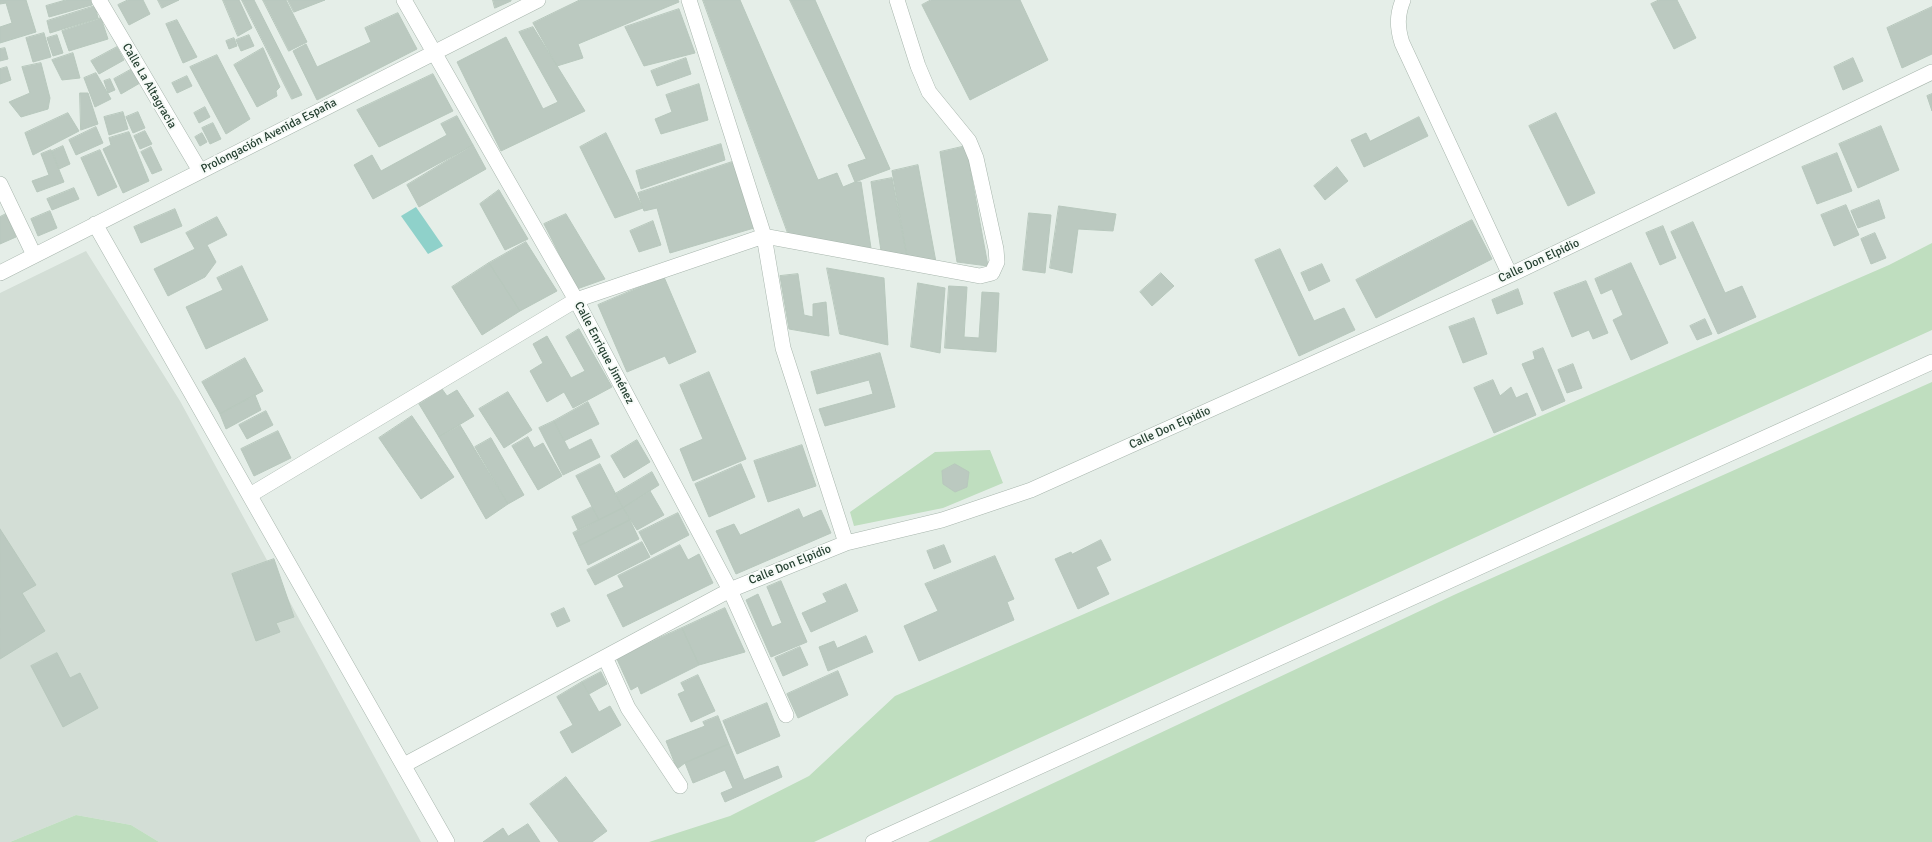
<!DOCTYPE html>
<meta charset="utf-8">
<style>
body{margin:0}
canvas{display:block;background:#e5eee8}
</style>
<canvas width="1932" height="842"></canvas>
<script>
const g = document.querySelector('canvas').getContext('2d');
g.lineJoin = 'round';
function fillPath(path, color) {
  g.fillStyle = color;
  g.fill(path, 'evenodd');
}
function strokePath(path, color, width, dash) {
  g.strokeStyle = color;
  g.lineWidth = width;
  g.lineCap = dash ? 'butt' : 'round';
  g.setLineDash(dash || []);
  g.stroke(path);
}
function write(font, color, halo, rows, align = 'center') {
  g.font = font + ' Signika,sans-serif';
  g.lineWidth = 4;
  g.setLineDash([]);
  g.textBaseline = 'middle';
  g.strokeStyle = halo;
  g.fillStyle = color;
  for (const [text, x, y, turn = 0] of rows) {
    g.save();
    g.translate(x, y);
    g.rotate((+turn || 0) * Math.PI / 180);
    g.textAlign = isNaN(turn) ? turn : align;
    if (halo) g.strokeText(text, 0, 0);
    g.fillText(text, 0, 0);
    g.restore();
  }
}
fillPath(new Path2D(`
 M86 251 180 401 421 842H159L131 825 76 815 10 842H0V293Z`), '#d3ded6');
fillPath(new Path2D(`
 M1932 243V330L1589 485 814 842H649L730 816 809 776 895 696 1889 265Z
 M1932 382V842H928L1456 594Z
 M990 450 1003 483 943 508 854 526 850 512 935 452Z
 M76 815 131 825 159 842H10Z`), '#bfdebf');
fillPath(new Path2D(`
 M416 207 443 246 428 254 401 216Z`), '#8fd1ca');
const building = new Path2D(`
 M0 0H26L36 32 0 43V27L12 23 6 3 0 4Z
 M66 0H91L92 5 49 17 46 6Z
 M128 0H143L150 14 129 25 118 5Z
 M158 0H179L162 8Z
 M223 0H239L252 28 238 36Z
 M242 0H254L302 95 292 99Z
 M263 0H286L307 42 289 51Z
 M288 0H325L294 12Z
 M493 0H511V1L495 8Z
 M580 0H678L679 2 578 44 583 58 557 66 533 23Z
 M703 0H740L818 180 837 173 843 187 855 182H861L871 248 789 236Z
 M790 0H815L890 169 855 182 848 165 866 159Z
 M931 0H1020L1048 60 970 100 922 5Z
 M1659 0H1677L1696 38 1674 49 1651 4Z
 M95 6 98 18 50 33 47 21Z
 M1932 7V54L1902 68 1887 28Z
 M679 9 695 53 644 66 625 27Z
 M398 13 417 49 317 100 293 51 306 44 317 67 371 42 365 28Z
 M101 18 108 39 69 51 62 31Z
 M177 20 197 57 183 63 166 24Z
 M533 27 585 111 501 151 457 62 506 37 543 109 558 102 519 32Z
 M44 33 51 57 33 62 26 38Z
 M57 35 63 53 53 56 47 38Z
 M249 35 254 46 241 51 236 40Z
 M234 38 237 46 229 49 226 41Z
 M117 47 124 60 99 74 91 61Z
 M5 48 8 59 0 61V49Z
 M263 48 280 87 276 91 277 96 257 107 234 65Z
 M73 53 80 78 62 80 52 60Z
 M217 55 250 119 226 134 190 67Z
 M686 58 691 74 657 86 651 71Z
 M1853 58 1863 81 1843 90 1834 67Z
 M41 63 50 98 48 109 21 117 9 102 30 93 22 67Z
 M7 67 11 80 0 84V69Z
 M132 69 140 83 121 94 114 79Z
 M96 73 111 99 95 107 84 78Z
 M433 74 453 111 379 147 357 110Z
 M187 76 192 86 177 93 172 83Z
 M110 79 115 90 108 93 104 81Z
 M699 84 708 120 661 134 655 119 672 112 666 95Z
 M80 93H88L98 124 81 130Z
 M1932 94V111L1927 96Z
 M205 107 210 117 199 123 194 113Z
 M123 112 128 129 109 135 104 117Z
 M138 112 145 128 133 133 126 117Z
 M68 113 79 131 33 155 25 133Z
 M1556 113 1595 193 1568 206 1529 126Z
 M457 116 473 145 373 199 354 165 372 155 381 171 447 135 441 124Z
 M1419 117 1428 136 1364 167 1351 140 1366 133 1370 141Z
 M213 123 221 139 210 144 202 128Z
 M1881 126 1899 170 1858 188 1839 144Z
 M96 127 103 143 76 155 69 140Z
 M145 131 152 144 140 149 134 136Z
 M129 132 149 181 123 193 103 149 111 145 109 138Z
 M202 133 207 142 200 146 195 137Z
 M606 133 643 208 615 218 580 147Z
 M721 144 725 160 641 189 636 171Z
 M473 145 486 169 419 207 407 185Z
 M63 146 70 164 59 169 52 151Z
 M966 146 988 266 957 262 940 152Z
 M151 147 162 170 152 174 141 152Z
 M51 150 64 182 37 192 32 181 49 175 41 154Z
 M100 150 117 187 98 196 81 158Z
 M1837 153 1852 191 1817 204 1802 167Z
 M732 162 754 228 670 253 657 208 644 211 638 193Z
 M918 165 936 262 907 257 892 171Z
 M1337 167 1348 181 1325 200 1314 186Z
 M892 178 907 257 881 251 871 182Z
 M74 188 79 199 52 210 47 199Z
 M499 190 528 239 505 250 480 204Z
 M1879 200 1885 218 1858 228 1851 211Z
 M1846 205 1859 235 1834 246 1821 215Z
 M1059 206 1116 214 1113 231 1078 229 1072 273 1050 268Z
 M175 209 182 226 141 243 134 227Z
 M50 211 57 228 38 236 31 219Z
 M1029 213 1051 215 1045 273 1023 270Z
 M6 214 16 237 0 244V217Z
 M566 214 605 279 577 289 544 224Z
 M217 217 227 235 207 245 216 262 205 277 168 296 154 269 195 249 186 233Z
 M1472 220 1492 259 1376 318 1356 280Z
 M653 221 661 245 639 252 630 231Z
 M1693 222 1725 293 1742 286 1756 317 1718 334 1671 232Z
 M1663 226 1676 258 1660 265 1646 233Z
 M1875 233 1886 258 1871 264 1861 239Z
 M526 242 557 291 520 311 489 263Z
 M1280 249 1314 321 1344 308 1355 330 1299 356 1255 260Z
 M489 263 520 311 482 335 452 287Z
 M1631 263 1668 343 1631 360 1613 320 1623 315 1612 289 1601 294 1595 279Z
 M1322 264 1330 281 1309 291 1301 273Z
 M242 266 268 320 206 349 186 307 223 290 217 278Z
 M827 268 884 278 888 345 840 334Z
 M1161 273 1174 286 1152 306 1140 292Z
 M798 274 804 315 813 317V304L826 302 829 336 789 329 780 276Z
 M664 277 696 352 669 364 665 356 627 372 598 305Z
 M1586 281 1608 333 1593 339 1589 330 1572 337 1554 293Z
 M918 283 945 288 940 353 911 347Z
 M949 286 967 287 964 337 979 338 982 292 999 293 996 352 945 348Z
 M1518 289 1523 304 1497 314 1492 300Z
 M1474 318 1487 354 1463 363 1449 327Z
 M1705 319 1712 334 1697 340 1690 326Z
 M579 329 612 387 573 408 564 392 547 402 530 371 543 363 533 344 547 336 571 378 585 371 566 337Z
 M1543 348 1565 401 1542 411 1522 364 1535 359 1533 352Z
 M880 353 895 407 825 426 819 409 873 394 869 380 817 394 811 372Z
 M245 358 263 391 220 414 202 382Z
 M1573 364 1582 388 1567 393 1558 370Z
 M709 372 746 459 693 481 680 449 703 439 680 385Z
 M1493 380 1500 396 1511 387 1516 398 1527 393 1536 415 1494 433 1474 388Z
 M442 389 447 396 457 390 474 416 439 437 419 404Z
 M508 392 532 430 504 448 479 409Z
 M255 395 261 410 226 429 220 414Z
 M588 402 599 424 564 441 554 421Z
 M266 411 273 425 247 439 239 425Z
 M412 416 454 477 421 499 379 438Z
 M554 421 569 450 591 439 600 457 563 475 539 428Z
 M460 425 508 504 486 519 439 437Z
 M278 431 291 458 254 476 241 449Z
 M528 437 534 448 543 443 562 476 538 490 512 446Z
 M491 438 524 495 508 504 475 447Z
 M637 440 650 462 624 478 611 456Z
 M802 445 816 486 768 502 754 461Z
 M600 464 623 508 599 520 576 476Z
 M741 464 755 497 709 517 695 484Z
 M955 464 969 472 967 487 955 492 943 484 942 471Z
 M652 472 659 485 623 508 615 494Z
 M650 491 664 515 637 530 623 508Z
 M592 507 599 520 578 530 572 517Z
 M623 508 630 520 579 546 573 533Z
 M799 509 803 518 821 510 831 533 736 574 716 531 734 524 740 535Z
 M678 513 689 535 651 555 639 532Z
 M630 520 639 539 588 565 579 546Z
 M0 529 36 585 22 593 45 631 0 659Z
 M1101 540 1111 560 1096 567 1109 594 1078 609 1055 559 1071 552 1072 554Z
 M642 542 650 557 595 585 587 570Z
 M680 545 688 560 699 554 713 583 623 627 607 595 624 587 618 576Z
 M944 545 951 562 934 569 927 551Z
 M995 556 1014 599 1007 602 1014 620 919 661 904 626 938 611 925 584Z
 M274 559 294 617 276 623 280 632 256 641 232 574Z
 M781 581 807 642 771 657 746 600 758 594 772 627 782 623 767 587Z
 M846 584 858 611 811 632 802 613 827 602 823 594Z
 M564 608 570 621 557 627 551 614Z
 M725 608 745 652 699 665 682 628Z
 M682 628 699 665 641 694 638 686 631 690 616 657Z
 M866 636 873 652 828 671 819 647 834 641 837 648Z
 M800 647 808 665 783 676 775 658Z
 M57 653 70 678 80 673 98 708 63 727 31 666Z
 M838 671 848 695 798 718 787 694Z
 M601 672 607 684 589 694 582 682Z
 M698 675 715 711 691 722 678 694 685 691 681 683Z
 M582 682 599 712 610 706 621 725 572 753 560 732 573 725 557 697Z
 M767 703 780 736 737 754 723 721Z
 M718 716 729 744 685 763 677 769 666 741 705 726 703 722Z
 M729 744 744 780 778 766 782 777 725 802 721 793 733 788 725 770 693 783 685 763Z
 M566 777 607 831 592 842H559L530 804Z
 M528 824 540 842H483L503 828 508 836Z`);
fillPath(building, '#bbc9c0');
strokePath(building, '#b8c8bd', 1);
const street = new Path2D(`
 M99 0 200 171
 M404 0 576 300 730 590 786 715
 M689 0 764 236 783 348 846 543
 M1403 0C1397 15 1397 27 1402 43L1510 275
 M0 184 34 255
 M95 224 447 842
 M0 273 538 0
 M250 495 576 300 764 236 980 276 992 273 997 262 996 249 976 158 969 141 929 92 918 66 897 0
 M605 657 628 708 680 786
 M404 765 730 590 846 543 942 520 1031 490 1510 275 1932 72
 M873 842 1932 362`);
strokePath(street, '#a8b6ad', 16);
strokePath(street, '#fff', 15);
write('12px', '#254031', '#f6faf7', [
 ["Calle La Altagracia",149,86,60],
 ["Prolongación Avenida España",269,136,-27],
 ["Calle Don Elpidio",1539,261,-25],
 ["Calle Enrique Jiménez",604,353,62],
 ["Calle Don Elpidio",1170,428,-24],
 ["Calle Don Elpidio",790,565,-22]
]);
</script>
